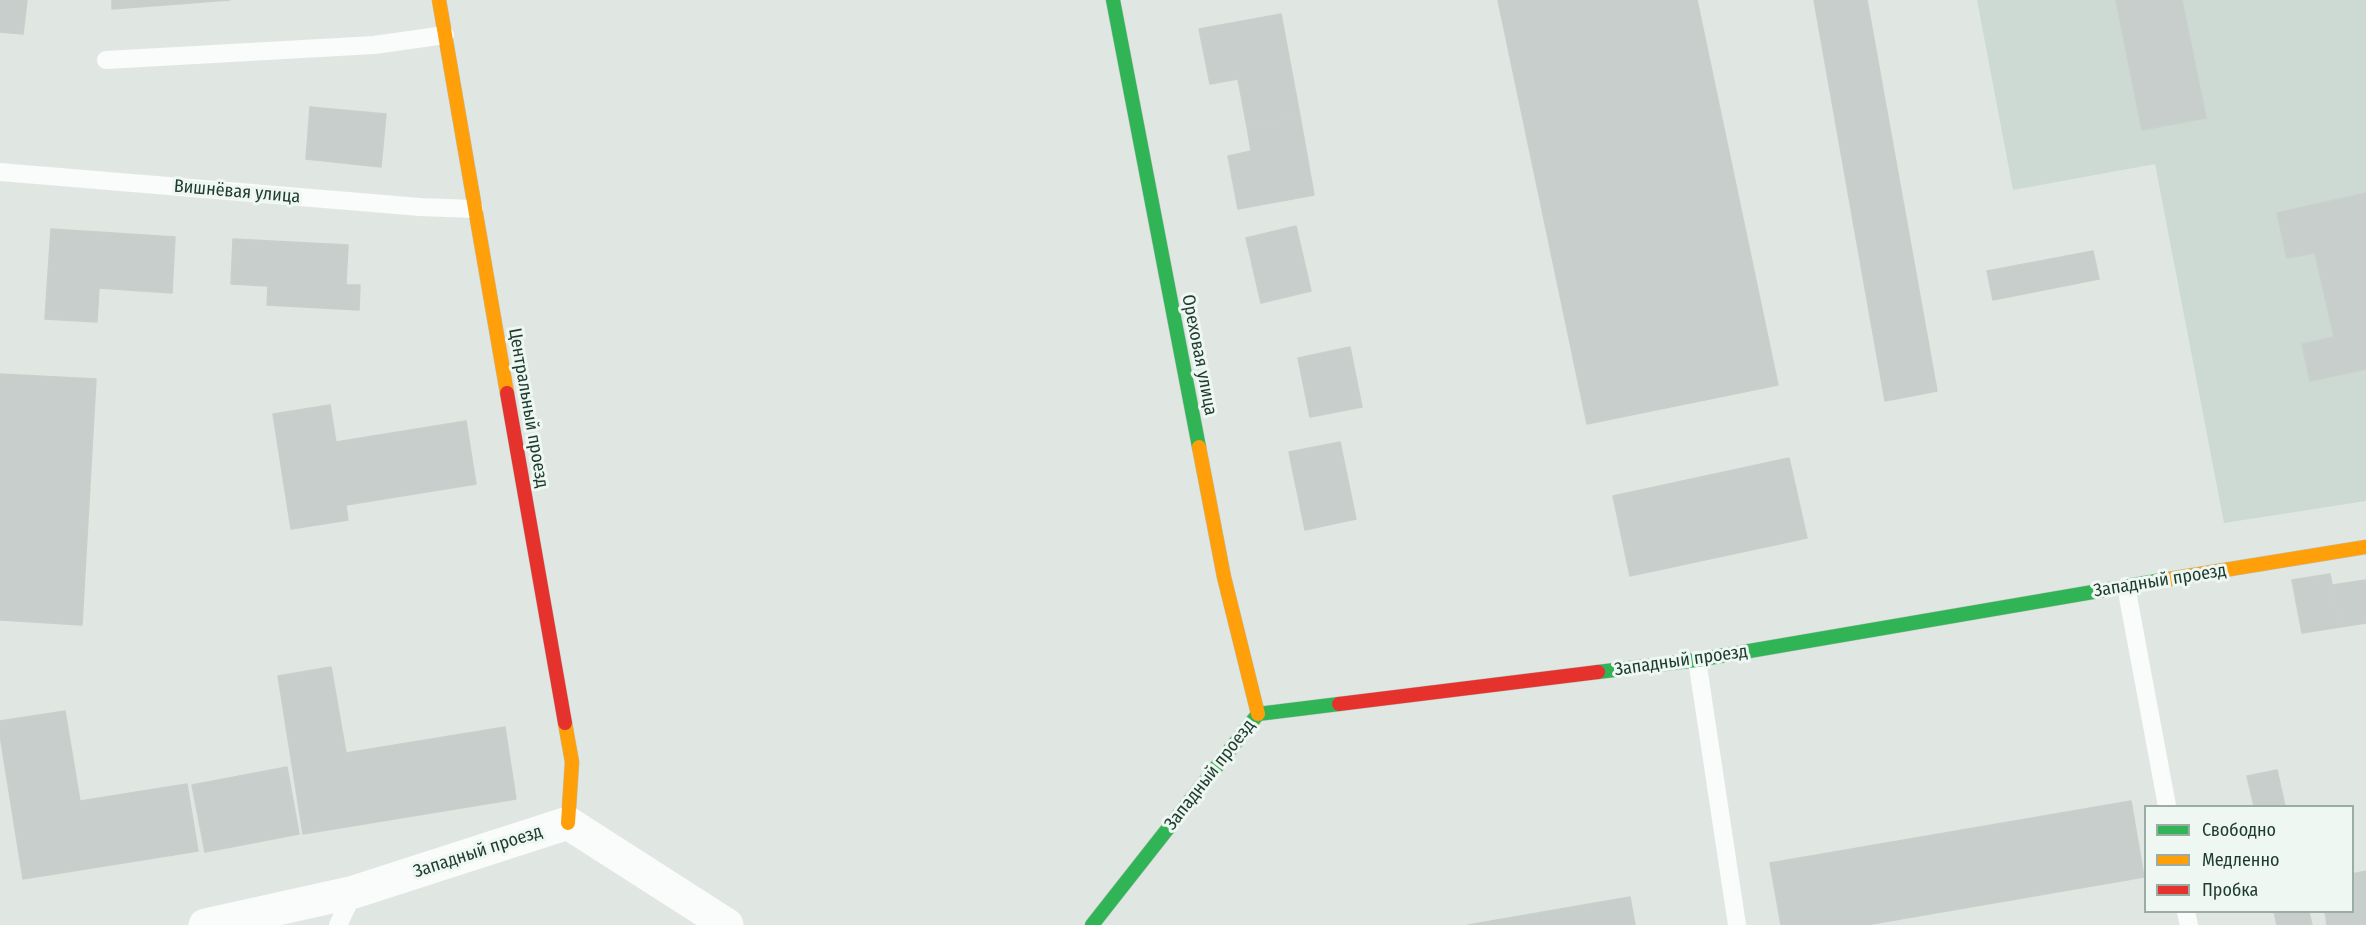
<!DOCTYPE html>
<meta charset="utf-8">
<style>
body{margin:0}
#map{position:relative;width:2366px;height:925px;overflow:hidden;background:#e0e7e3;font-family:"Fira Sans Condensed",sans-serif}
canvas{display:block}
.legend{position:absolute;left:2144px;top:805px;width:210px;height:108px;box-sizing:border-box;background:#eef7f1;border:2px solid #9baca4;margin:0;padding:8px 10px;list-style:none;font-size:18px;color:#1e3b30}
.legend li{display:flex;align-items:center;gap:12px;height:30px}
.legend b{width:30px;border:2px solid #9baca4}
</style>
<div id="map">
<canvas width="2366" height="925"></canvas>
<ul class="legend">
<li><b style="height:8px;background:#30b455"></b>Свободно</li>
<li><b style="height:8px;background:#ff9f0a"></b>Медленно</li>
<li><b style="height:8px;background:#e5322d"></b>Пробка</li>
</ul>
</div>
<script>
const g = document.querySelector('canvas').getContext('2d');
g.lineJoin = 'round';
function fillPath(path, color) {
  g.fillStyle = color;
  g.fill(path, 'evenodd');
}
function strokePath(path, color, width, dash) {
  g.strokeStyle = color;
  g.lineWidth = width;
  g.lineCap = dash ? 'butt' : 'round';
  g.setLineDash(dash || []);
  g.stroke(path);
}
function write(font, color, halo, rows, align = 'center') {
  g.font = font + ' "Fira Sans Condensed",sans-serif';
  g.lineWidth = 6;
  g.setLineDash([]);
  g.textBaseline = 'middle';
  g.strokeStyle = halo;
  g.fillStyle = color;
  for (const [text, x, y, turn = 0] of rows) {
    g.save();
    g.translate(x, y);
    g.rotate((+turn || 0) * Math.PI / 180);
    g.textAlign = isNaN(turn) ? turn : align;
    if (halo) g.strokeText(text, 0, 0);
    g.fillText(text, 0, 0);
    g.restore();
  }
}
fillPath(new Path2D(`
 M1977 0H2366V501L2224 523 2155 164 2013 190Z`), '#cdd9d3');
const building = new Path2D(`
 M0 0H27L23 34 0 32Z
 M112 0H230L112 9Z
 M1498 0H1697L1778 385 1587 424Z
 M1814 0H1867L1937 391 1885 401Z
 M2116 0H2182L2206 118 2142 130Z
 M1281 14 1300 116 1247 127 1238 79 1210 84 1199 29Z
 M310 107 386 114 381 167 306 159Z
 M1300 116 1314 195 1238 209 1228 156 1251 151 1247 127Z
 M2366 193V369L2310 381 2302 344 2334 337 2315 253 2287 258 2277 213Z
 M1296 226 1311 291 1261 303 1246 238Z
 M51 229 175 237 172 293 99 288 97 322 45 319Z
 M233 239 348 245 346 285H360L359 310 267 305 268 286 231 284Z
 M2093 251 2099 279 1993 300 1987 271Z
 M1350 347 1362 407 1310 417 1298 358Z
 M0 374 96 379 82 625 0 620Z
 M330 405 336 442 466 421 476 484 346 505 348 520 291 529 273 414Z
 M1340 442 1356 519 1305 530 1289 452Z
 M1789 458 1807 538 1630 576 1613 496Z
 M2330 574 2340 627 2302 633 2292 580Z
 M2366 580V623L2340 627 2332 585Z
 M331 667 346 753 505 727 516 799 303 834 278 676Z
 M65 711 80 801 187 784 198 851 23 879 0 735V721Z
 M287 767 299 834 205 852 192 785Z
 M2277 770 2285 806H2254L2247 776Z
 M2131 801 2144 877 1866 925H1781L1770 863Z
 M2366 871V925H2327L2325 912H2352V874Z
 M1630 897 1635 925H1468Z
 M2274 912H2309L2312 925H2277Z`);
fillPath(building, '#c7cecb');
strokePath(building, '#c9d0cc', 1.5);
const fast = new Path2D(`
 M1113 0 1199 447
 M1598 672 1697 660 2157 581
 M1092 925 1258 714 1339 704`);
const slow = new Path2D(`
 M439 0 507 393
 M1199 447 1224 577 1258 714
 M2157 581 2366 547
 M565 723 572 762 568 823`);
const jam = new Path2D(`
 M507 393 565 723
 M1339 704 1598 672`);
strokePath(fast, '#bac4bf', 15);
strokePath(slow, '#bac4bf', 15);
strokePath(jam, '#bac4bf', 15);
strokePath(new Path2D(`
 M106 60 374 45 445 35
 M0 172 420 207 474 209
 M2126 586 2167 806
 M1697 660 1737 925
 M2186 912 2189 925
 M338 925 354 892`), '#fafbfb', 18);
strokePath(new Path2D(`
 M205 925 354 892 568 823 727 925`), '#fafbfb', 33);
strokePath(fast, '#30b455', 14);
strokePath(slow, '#ff9f0a', 14);
strokePath(jam, '#e5322d', 14);
write('18px', '#1e3b30', '#eef7f1', [
 ["Вишнёвая улица",237,192,5],
 ["Ореховая улица",1199,355,79],
 ["Центральный проезд",528,408,80],
 ["Западный проезд",2160,581,-9],
 ["Западный проезд",1681,661,-8],
 ["Западный проезд",1210,775,-52],
 ["Западный проезд",478,852,-18]
]);
</script>
